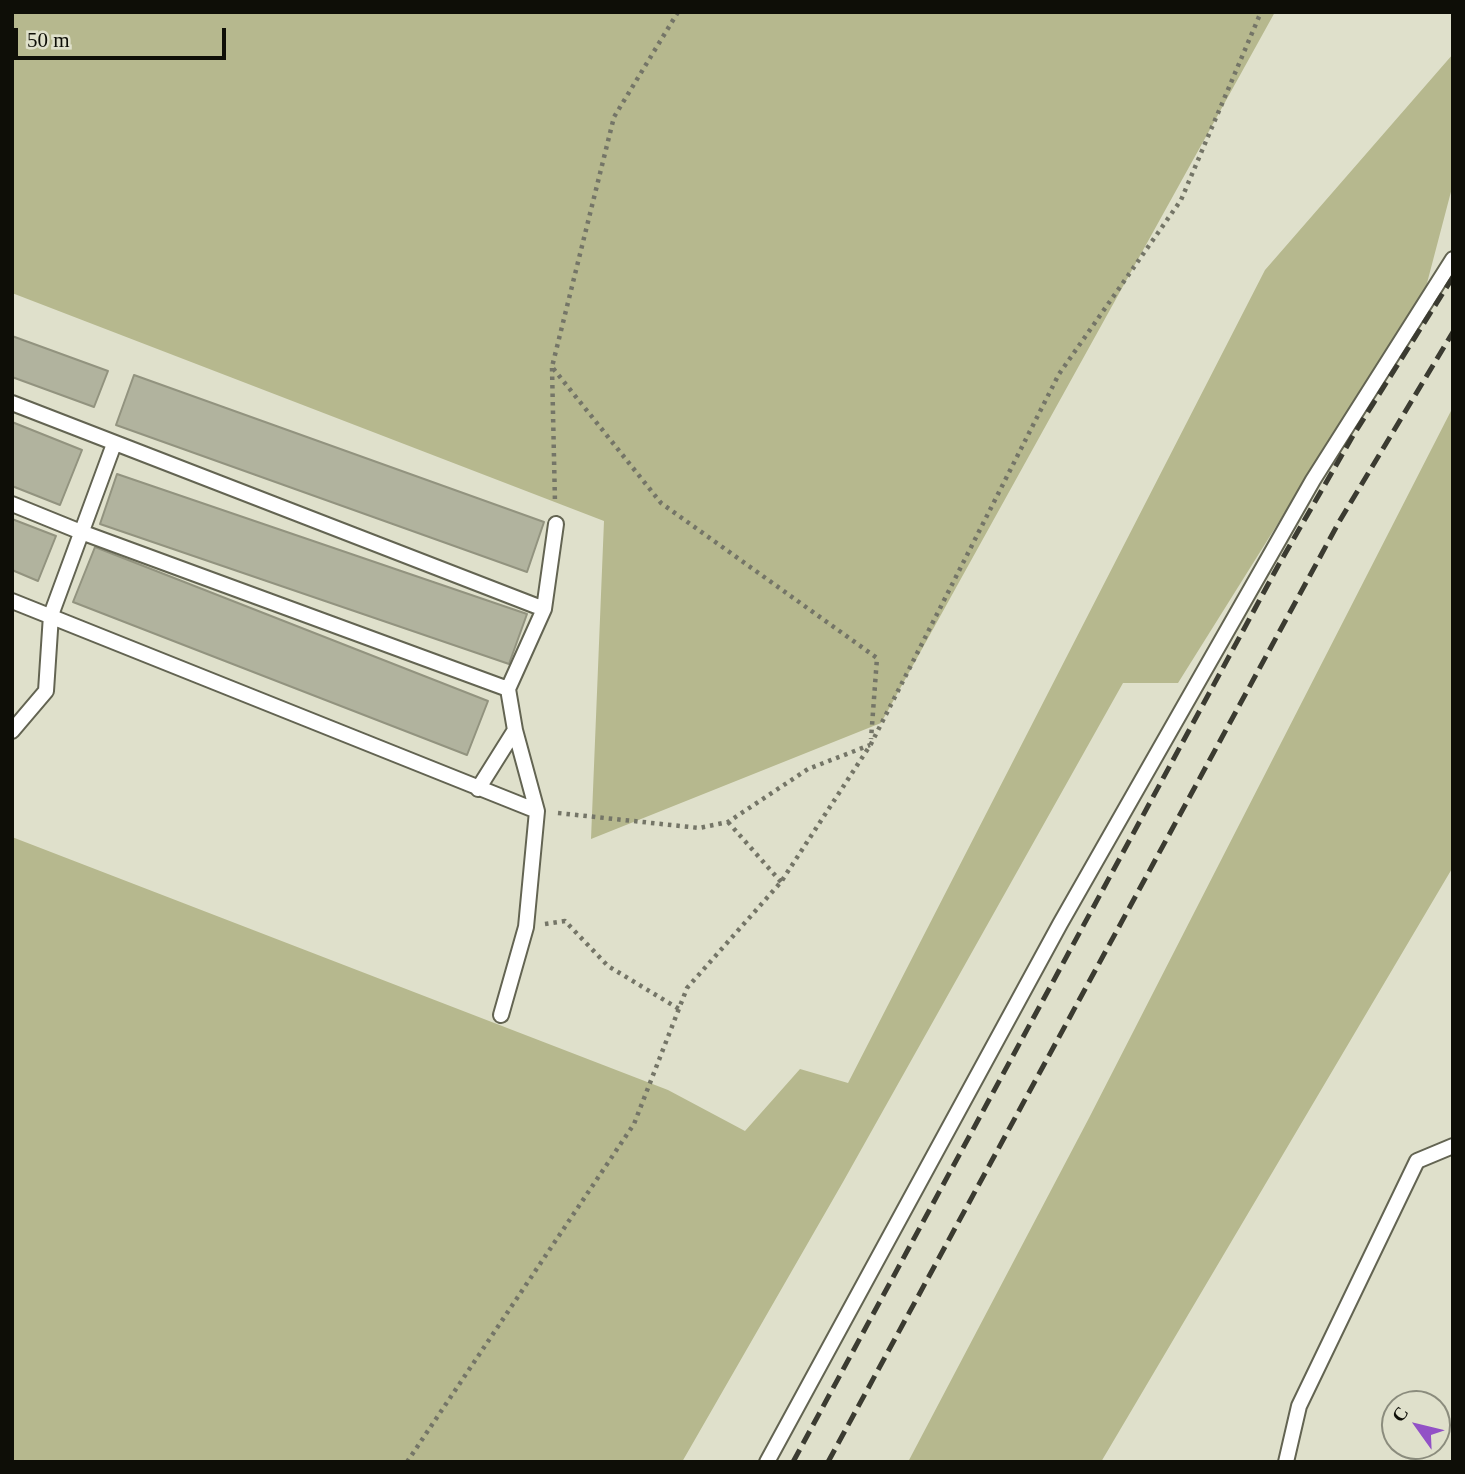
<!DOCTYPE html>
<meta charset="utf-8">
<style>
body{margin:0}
#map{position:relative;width:1465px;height:1474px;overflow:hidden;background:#dfe0cb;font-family:"Times New Roman",serif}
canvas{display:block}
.frame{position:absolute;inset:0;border:14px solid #0e0e07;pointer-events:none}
.north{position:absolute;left:1381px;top:1390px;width:70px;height:70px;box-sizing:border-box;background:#dfe0cb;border:2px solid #8b8c7d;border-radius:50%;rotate:304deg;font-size:19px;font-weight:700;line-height:28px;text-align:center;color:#0e0e07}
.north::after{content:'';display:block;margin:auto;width:24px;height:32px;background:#9251c6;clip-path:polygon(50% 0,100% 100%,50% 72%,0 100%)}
.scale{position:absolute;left:14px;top:28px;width:212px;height:32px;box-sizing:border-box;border:4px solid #0e0e07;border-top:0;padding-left:9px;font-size:21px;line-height:24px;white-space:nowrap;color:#0e0e07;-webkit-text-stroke:5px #dfe0cb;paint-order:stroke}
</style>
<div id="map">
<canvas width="1465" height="1474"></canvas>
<div class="frame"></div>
<div class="north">С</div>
<div class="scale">50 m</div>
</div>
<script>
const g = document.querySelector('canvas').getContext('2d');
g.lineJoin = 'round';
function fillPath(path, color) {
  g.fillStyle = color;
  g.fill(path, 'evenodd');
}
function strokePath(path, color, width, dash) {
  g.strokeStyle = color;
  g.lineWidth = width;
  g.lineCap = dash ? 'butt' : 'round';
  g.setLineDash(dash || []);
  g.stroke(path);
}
fillPath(new Path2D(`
 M12 12H1275L881 723 591 839 604 521 12 293Z
 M1453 54V184L1426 287 1178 683H1123L843 1182 682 1462H12V837L668 1090 745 1131 800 1069 848 1083 1265 270Z
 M1453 407V867L1101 1462H908L1089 1118Z`), '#b6b88e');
const building = new Path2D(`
 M12 336 108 371 94 407 12 377Z
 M134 375 544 522 527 572 116 425Z
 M12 422 82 450 60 505 12 486Z
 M117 474 527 614 509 664 100 524Z
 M12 519 56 536 38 581 12 570Z
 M95 547 488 701 467 755 73 602Z`);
fillPath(building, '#b1b39e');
strokePath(building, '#92937f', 2);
const lane = new Path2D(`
 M12 403 544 609
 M12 504 81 532 508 689
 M12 601 537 811
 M12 731 46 691 51 615 114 444
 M478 789 515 730 508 689 544 609 556 524
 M501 1015 526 927 537 811 515 730
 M767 1462 1060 924 1313 480 1453 259
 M1286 1462 1299 1406 1417 1161 1453 1146`);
strokePath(lane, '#636452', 18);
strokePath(new Path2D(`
 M678 12 614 117 552 367 661 503 877 658 871 739
 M552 368 555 503
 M558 813 699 828 728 822 808 769 870 745
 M728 822 781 882
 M545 924 565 921 608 966 679 1009
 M407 1462 634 1124 687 988 781 882 871 744 1059 374 1181 200 1261 12`), '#747567', 4.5, [3.5, 5]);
strokePath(lane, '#fff', 14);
strokePath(new Path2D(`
 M793 1462 1278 566 1354 434 1453 277
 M828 1462 1339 522 1453 332`), '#3b3b31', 5, [14, 7]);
</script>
